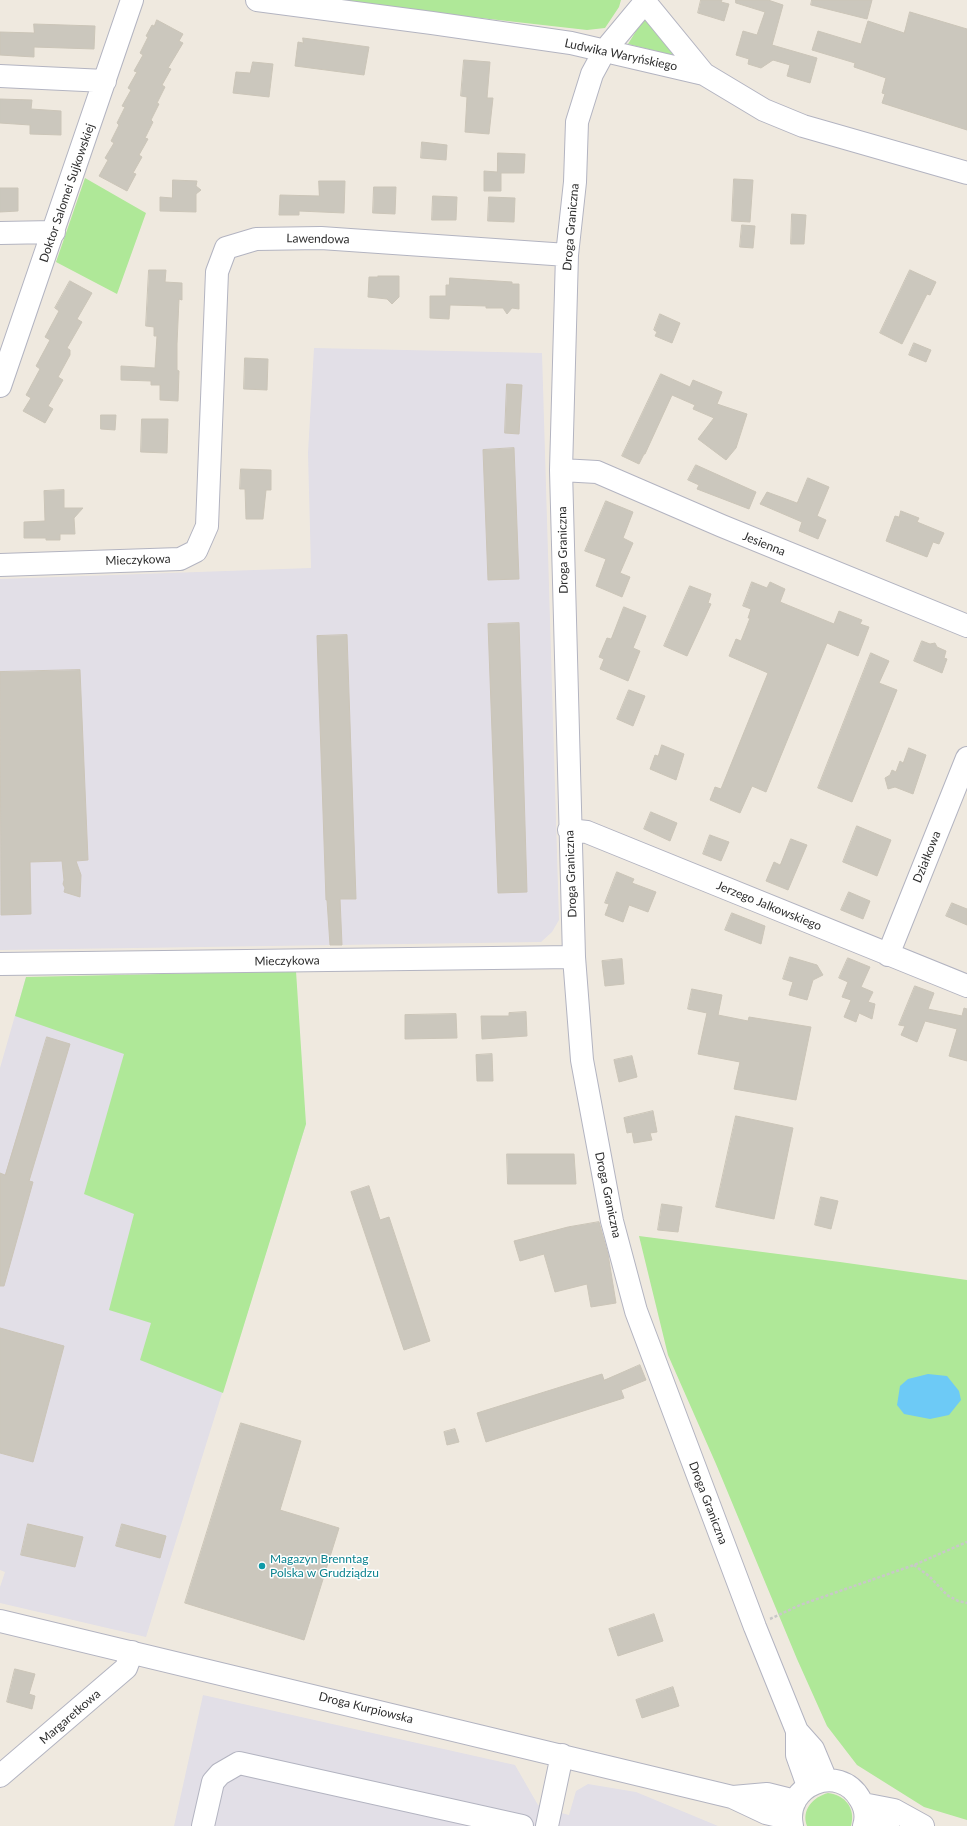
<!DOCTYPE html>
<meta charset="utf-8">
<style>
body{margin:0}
canvas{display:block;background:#efe9df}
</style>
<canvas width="967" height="1826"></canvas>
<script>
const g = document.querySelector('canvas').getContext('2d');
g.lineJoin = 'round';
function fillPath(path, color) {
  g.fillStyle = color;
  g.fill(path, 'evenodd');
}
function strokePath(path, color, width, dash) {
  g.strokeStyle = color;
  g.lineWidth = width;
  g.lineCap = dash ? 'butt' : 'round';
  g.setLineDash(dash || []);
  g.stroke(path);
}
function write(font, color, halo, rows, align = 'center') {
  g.font = font + ' Lato,sans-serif';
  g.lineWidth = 3;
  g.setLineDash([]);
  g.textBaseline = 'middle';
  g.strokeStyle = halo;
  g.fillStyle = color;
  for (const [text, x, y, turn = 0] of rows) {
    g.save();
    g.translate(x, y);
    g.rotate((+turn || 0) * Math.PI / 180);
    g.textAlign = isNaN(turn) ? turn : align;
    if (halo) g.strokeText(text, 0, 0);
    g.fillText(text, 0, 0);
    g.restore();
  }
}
fillPath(new Path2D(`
 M314 348 542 353 559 920 552 932 541 942 0 950V579L311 568 308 453Z
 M26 977 306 1124 146 1637 0 1603V1587L5 1572 0 1570V1068Z
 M203 1695 515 1765 538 1805 550 1810 569 1815 576 1791 588 1784 636 1792 718 1826H174Z`), '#e2dfe7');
fillPath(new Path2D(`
 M339 0H621L619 7 605 28 587 30 339 2Z
 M646 15 680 57 628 44Z
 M85 178 146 213 117 294 56 262Z
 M296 971 306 1124 223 1393 140 1360 151 1323 109 1310 134 1214 84 1194 124 1054 15 1016 26 977Z
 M639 1236 840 1262 967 1280V1820L924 1807 857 1765 827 1726 797 1659 716 1464 668 1355Z
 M828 1793C845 1795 856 1808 851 1826H807C801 1810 813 1797 828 1793Z`), '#afe898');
fillPath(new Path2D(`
 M928 1374 947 1376 959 1391 961 1400 949 1415 930 1419 904 1414 897 1405 900 1386 908 1379Z`), '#6dcaf6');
const building = new Path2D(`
 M701 0H722L721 2 729 4 724 21 698 13Z
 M736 0H768L783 5 772 45 817 58 810 83 787 76 790 65 773 60 761 68 748 64 749 59 736 55 743 31 757 35 765 12 736 3Z
 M812 0H872L867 19 811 5Z
 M910 12 967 29V130L882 103 885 94 882 93 886 78 854 67 855 63 812 50 818 31 861 44 868 21 904 33Z
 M157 20 183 34 179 41 183 43 168 68 171 69 162 85 165 87 157 103 159 104 151 120 153 122 145 138 148 139 139 155 142 157 133 173 136 174 127 191 99 176 108 160 105 158 114 143 111 141 119 125 117 123 125 107 122 106 131 90 128 88 137 72 134 71 143 55 140 53 148 37 146 36 152 25 154 26Z
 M34 24 95 26 94 49 34 47V57L0 55V32L34 33Z
 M303 38 369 47 364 75 295 66 298 42 303 43Z
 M464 60 490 62 487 98H493L489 134 465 132 467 97 461 96Z
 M253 62 273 64 269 97 233 93 236 72 250 73Z
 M0 99 32 100 31 109 61 111V135L30 134V125L0 123Z
 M422 142 447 145 446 160 421 158Z
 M498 153 525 154 524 173H501V191H484V171L497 172Z
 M734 179 753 180 750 222 732 221Z
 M173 180 197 181 196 186 201 190 196 194V212L160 211V197L172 198Z
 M319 181H345L344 213 299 211V215H279L280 195 319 196Z
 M374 187H396L395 214 373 213Z
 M0 188H18V211L0 212Z
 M433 196 457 197 456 220H432Z
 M489 197 515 198 514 222 488 221Z
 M792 214 806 215 804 244H791Z
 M742 225 755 226 753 248 740 247Z
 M149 270H166L165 282 182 283V300L179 299 177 344V370L179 371 178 401 160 400V385H151V381L121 380V366L155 368 157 336H154V327L146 326Z
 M910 270 936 282 930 295 927 294 902 344 880 333Z
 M378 276H399V297L392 304 387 299 368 297 369 277H378Z
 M450 278 512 282V284H519V309L512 308 507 314 503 308H486V306L450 305 449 319 430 318V296H446V285H449Z
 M70 281 92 293 77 319 82 322 67 348 70 350V355L58 377 63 380 48 406 53 409 45 423 23 411 31 398 26 395 40 369 36 366 50 340 45 337 59 311 55 308Z
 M660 314 680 323 672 343 655 336 657 332 654 330Z
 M914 343 931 350 926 362 909 355Z
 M245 358 268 359 267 390 244 389Z
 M661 374 690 387 693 380 722 392 717 404 747 414 736 448 726 460 698 439 714 418 693 409 695 405 672 395 645 454H644L639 464 622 456Z
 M507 384 522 385 519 434 505 433Z
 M101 415H116L115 430 101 429Z
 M142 419H168L167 453 141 452Z
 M514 448 519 579 488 580 483 450Z
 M696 465 756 492 749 509 697 489 699 485 688 480Z
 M241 469 271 470V490H266L263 519H246L245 489H240Z
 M808 478 829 487 817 516 826 520 818 539 799 531 802 522 760 504 767 492 797 503Z
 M64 490V508H83L74 518 75 534H60V540H46V538H24V522L45 521 44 491Z
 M606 501 633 512 623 538 633 543 620 573 630 577 622 597 596 586 606 559 585 551Z
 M901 511 919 518 917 522 944 533 939 544 933 542 927 557 886 541 895 516 899 517Z
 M752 582 767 588 770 582 785 589 780 602 834 624 839 611 862 620 860 624 869 627 858 656 827 643 766 792 752 786 740 813 710 800 715 787 721 789 768 673 729 656 736 639 741 641 750 618H748L751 609 743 606Z
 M690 586 711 594 708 603 711 604 687 656 664 646Z
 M624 607 646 616 633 648 640 651 628 681 600 669 604 659 599 657 607 638 611 639Z
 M519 623 527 892 498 893 488 624Z
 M347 635 356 899H340L342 945H330L327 900H326L317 636Z
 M922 641 930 644 935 643 937 647 946 651 944 658 947 659 942 673 914 661Z
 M871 653 889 661 879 683 897 690 852 802 818 788Z
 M80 670 88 860 76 861 81 875 80 897 64 892 65 888 63 884 64 880 62 861 30 862 31 914 1 915 0 672Z
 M629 690 645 696 633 726 617 719Z
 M662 745 684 754 676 780 650 769 655 755 658 756Z
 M909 748 926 755 913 794 895 787 888 789 885 778 890 775 892 770 896 772 900 761 903 763Z
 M651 812 677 823 670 841 644 829Z
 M857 826 891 840 877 876 843 862Z
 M710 835 729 842 721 861 703 854Z
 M791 839 807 845 788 890 766 881 774 862 780 865Z
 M617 872 634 879 632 883 656 892 648 912 629 905 623 922 605 915 609 904 605 903Z
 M849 892 870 901 863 919 841 910Z
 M952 903 967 909V925L946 916Z
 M732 913 765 926 761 944 725 930Z
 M790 957 817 965 823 975 813 980 807 1000 789 995 793 982 783 979Z
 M848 958 870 967 861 987 873 992 868 1002 875 1004 872 1019 859 1013 856 1022 844 1017 851 1000 842 997 848 982 839 978Z
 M622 959 624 984 605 986 602 961Z
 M915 986 934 993 928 1009 962 1016 964 1008 967 1009V1061L949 1056 957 1029 925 1021 917 1042 901 1035 905 1026 899 1025Z
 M692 989 722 995 718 1015 748 1021 749 1017 811 1027 796 1100 734 1089 740 1062 698 1054 707 1013 688 1009Z
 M526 1012 527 1036 482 1039 481 1016H509V1013Z
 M456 1014 457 1038 405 1039V1015Z
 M47 1037 70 1044 29 1181 33 1182 4 1286H0V1173L5 1175Z
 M492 1054 493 1081H477L476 1055Z
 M632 1056 637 1077 619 1082 614 1060Z
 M653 1111 657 1132 650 1133 652 1140 634 1143 632 1132 627 1133 624 1118Z
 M736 1116 793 1128 774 1219 716 1207Z
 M507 1154H574L576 1184H508Z
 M369 1186 380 1220 389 1217 430 1341 404 1350 351 1192Z
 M821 1197 838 1201 831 1229 815 1225Z
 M662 1204 682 1207 678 1232 658 1230Z
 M599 1222 608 1254 616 1303 591 1307 587 1284 555 1292 544 1254 520 1261 514 1241 568 1227Z
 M0 1328 64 1346 33 1462 0 1453Z
 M640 1365 646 1380 621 1390 624 1398 486 1442 477 1413 602 1374 604 1380Z
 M241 1423 301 1441 280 1510 339 1528 304 1640 185 1603Z
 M455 1429 459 1442 447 1445 444 1432Z
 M28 1524 83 1537 75 1567 21 1555Z
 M122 1524 166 1536 160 1558 116 1546Z
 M654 1614 663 1641 618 1656 609 1629Z
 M15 1669 35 1674 29 1694 35 1696 32 1709 7 1702Z
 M673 1687 679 1706 642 1718 636 1700Z`);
fillPath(building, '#cbc7bd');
strokePath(building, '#cbc5b8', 1);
const minor = new Path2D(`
 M257 0 432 23 571 43 704 74 764 110 803 126 967 173
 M645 0V2L605 50 592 74 577 122 575 182 567 255 561 470 574 957 582 1060 612 1221 636 1311 755 1627 797 1731V1755L808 1786
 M645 2 704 74
 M0 76 105 81
 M0 233 54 232
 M0 386 132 0
 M561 470 597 472 722 526 967 626
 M0 565 180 559 196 551 207 526 217 272 226 248 256 239 321 238 567 255
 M569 830 587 832 967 986
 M888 955 967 758
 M0 964 574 957
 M0 1621 732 1797 766 1813 791 1819
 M797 1731 813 1749 826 1780
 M0 1776 126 1668 132 1652
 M733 1797 767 1794 795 1801
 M863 1804 894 1810 923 1826
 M866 1822 888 1826
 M203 1826 213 1782 220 1774 239 1763 522 1826
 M547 1826 562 1755
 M792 1826C783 1785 839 1762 860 1799 865 1807 867 1817 864 1826`);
strokePath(minor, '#b3b4c1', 24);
strokePath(new Path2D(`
 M914 1565 929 1576 947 1595 958 1601 967 1603
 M770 1619 800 1605 914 1565 967 1542`), '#c8c8c8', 2.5, [3, 2]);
strokePath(minor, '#fff', 22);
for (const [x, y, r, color] of [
 [262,1566,4,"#0f9aa8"]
]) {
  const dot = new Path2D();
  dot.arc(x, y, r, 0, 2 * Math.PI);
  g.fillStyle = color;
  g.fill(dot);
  strokePath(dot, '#fff', 1.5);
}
write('12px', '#2d2d2d', '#fff', [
 ["Ludwika Waryńskiego",621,55,12],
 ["Doktor Salomei Sujkowskiej",67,193,-71],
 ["Droga Graniczna",571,227,-85],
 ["Lawendowa",318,239,1],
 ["Jesienna",764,544,22],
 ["Droga Graniczna",563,550,-91],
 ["Mieczykowa",138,560,-2],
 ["Działkowa",927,857,-68],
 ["Droga Graniczna",571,874,-92],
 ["Jerzego Jalkowskiego",769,906,22],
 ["Mieczykowa",287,961,-1],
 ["Droga Graniczna",608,1195,78],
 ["Droga Graniczna",708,1503,69],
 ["Droga Kurpiowska",366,1708,14],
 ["Margaretkowa",70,1717,-41]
]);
write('12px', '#0d838f', '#fff', [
 ["Magazyn Brenntag",270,1559],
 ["Polska w Grudziądzu",270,1573]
], 'left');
</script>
